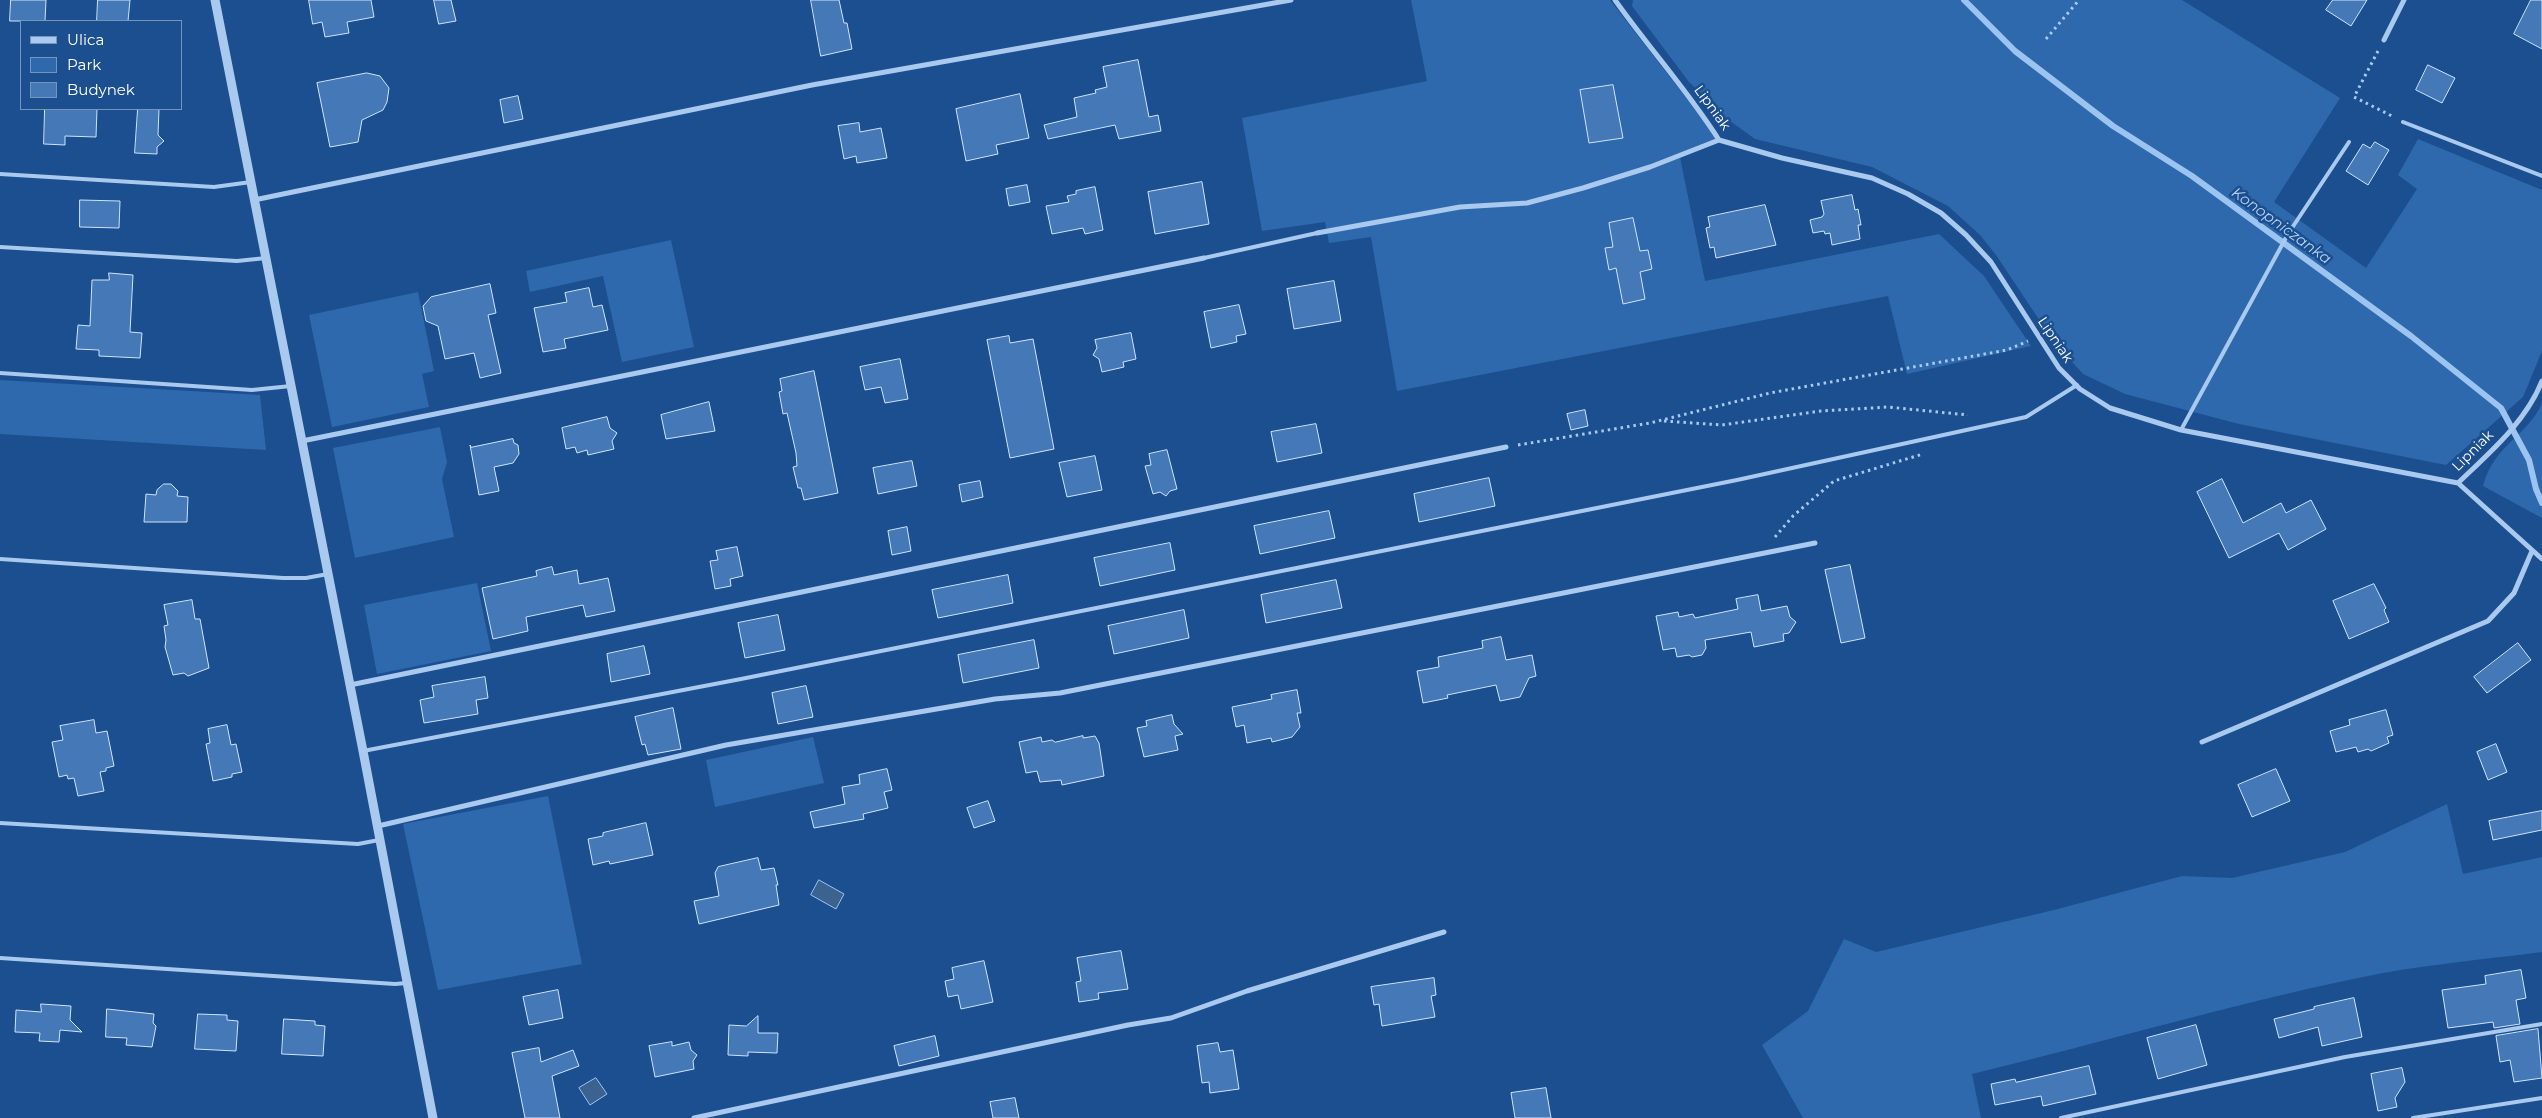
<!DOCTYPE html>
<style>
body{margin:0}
#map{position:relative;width:2542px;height:1118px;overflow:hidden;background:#1b4f8f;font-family:Montserrat,sans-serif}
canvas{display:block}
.legend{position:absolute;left:20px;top:20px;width:162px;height:90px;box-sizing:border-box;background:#1b4f8f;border:1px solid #7695bc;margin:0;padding:6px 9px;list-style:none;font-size:15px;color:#fff}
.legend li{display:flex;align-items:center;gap:10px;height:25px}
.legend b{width:25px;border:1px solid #7695bc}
</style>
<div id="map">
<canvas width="2542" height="1118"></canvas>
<ul class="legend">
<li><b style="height:6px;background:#a9c9ee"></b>Ulica</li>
<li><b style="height:14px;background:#2e69ad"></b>Park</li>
<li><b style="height:14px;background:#4478b7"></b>Budynek</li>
</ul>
</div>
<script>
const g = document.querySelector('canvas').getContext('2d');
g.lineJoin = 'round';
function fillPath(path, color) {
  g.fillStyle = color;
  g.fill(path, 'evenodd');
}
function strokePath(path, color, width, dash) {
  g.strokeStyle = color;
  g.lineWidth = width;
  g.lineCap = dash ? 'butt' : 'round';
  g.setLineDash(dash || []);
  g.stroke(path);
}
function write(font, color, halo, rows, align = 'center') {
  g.font = font + ' Montserrat,sans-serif';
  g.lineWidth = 5;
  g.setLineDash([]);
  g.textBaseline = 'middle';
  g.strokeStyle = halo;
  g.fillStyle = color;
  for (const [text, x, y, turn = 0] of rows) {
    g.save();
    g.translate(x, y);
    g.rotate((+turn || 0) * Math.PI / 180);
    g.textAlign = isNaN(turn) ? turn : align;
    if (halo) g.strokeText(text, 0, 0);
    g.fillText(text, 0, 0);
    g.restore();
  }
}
fillPath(new Path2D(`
 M1411 0H1610L1719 140 1680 157 1705 281 1939 234 1984 276 2031 346 1907 374 1888 296 1397 391 1371 237 1329 243 1325 222 1262 231 1242 118 1427 81Z
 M1633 0H2182L2340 98 2274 202 2366 268 2417 189 2398 175 2418 139 2542 190V351L2523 397 2446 465 2239 424 2125 394 2083 374 2054 342 1996 255 1980 235 1948 206 1872 167 1755 139 1730 121 1689 82 1632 6Z
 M671 240 694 347 622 362 603 276 530 292 526 271Z
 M418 292 434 371 422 374 429 407 332 427 309 315Z
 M0 380 260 395 266 450 0 434Z
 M2542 403V518L2483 486C2494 444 2528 436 2542 403Z
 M440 427 447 462 442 479 454 537 355 558 333 448Z
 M477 583 491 651 377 674 364 605Z
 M813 737 824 783 715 807 706 760Z
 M548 796 582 964 438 990 403 824Z
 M2447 804 2463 874 2542 857V952C2481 960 2418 965 2358 978 2228 1005 2101 1043 1972 1074L1981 1118H1803L1762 1045 1808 1011 1844 939 1876 952 2054 910 2182 876 2232 878 2345 852Z`), '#2e69ad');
const water = new Path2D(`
 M819 880 844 894 836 909 811 895Z
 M596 1078 607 1094 590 1105 579 1088Z`);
fillPath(water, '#3c6290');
strokePath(water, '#9cc4f0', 1);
strokePath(new Path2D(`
 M1964 0 2015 51 2113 126 2192 176 2411 336 2501 408 2529 460 2536 489 2542 503`), '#9cc4f0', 6);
const building = new Path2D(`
 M11 0H46L45 21H10Z
 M98 0H130L128 21H97Z
 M309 0H371L374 17 347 22 349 33 325 37 322 22 313 24Z
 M434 0H451L456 21 439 24Z
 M811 0H839L844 23H847L852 49 821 56Z
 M2333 0H2367L2351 26 2326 10Z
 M2531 0H2542V49L2514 34Z
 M1138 60 1149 117 1158 115 1161 131 1119 139 1115 125 1048 139 1044 125 1077 117 1074 98 1096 93 1095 90 1107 87 1103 67Z
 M2428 65 2455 78 2442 103 2416 90Z
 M367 73 380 76 389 88 387 102 383 110 362 120 358 142 330 147 317 83Z
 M1613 85 1623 138 1589 143 1580 90Z
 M1020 94 1029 138 996 145 998 154 966 161 956 109Z
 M518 96 523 119 504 123 500 100Z
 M45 109H97L96 137 65 136V145L44 144Z
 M138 109H159L158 135 164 141 157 147V154L135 153Z
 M859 123 860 132 881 128 887 158 857 163 856 156 844 159 838 126Z
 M2375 142 2389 150 2368 185 2346 171 2363 144 2370 148Z
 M1202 182 1209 224 1155 234 1148 192Z
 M1027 185 1030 202 1009 206 1006 189Z
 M1095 187 1103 230 1085 234 1083 228 1052 234 1046 206 1069 202 1067 196 1076 194V191Z
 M1852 195 1855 210 1858 209 1861 225H1858L1860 239 1832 245 1830 233 1825 234 1824 231 1813 233 1810 220 1822 217 1824 214 1821 201Z
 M80 200 120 201 119 228 80 227Z
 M1765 205 1776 245 1716 258 1714 247 1710 248 1706 228 1710 227 1708 217Z
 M1633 218 1640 251 1648 250 1652 269 1640 272 1645 299 1623 304 1616 268 1609 270 1605 248 1613 247 1609 223Z
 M109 273 133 275 130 332 142 333 140 358 99 356V350L76 349 78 325 90 326 92 280H109Z
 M1334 281 1341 321 1294 329 1287 289Z
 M490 284 496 313 488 315 501 373 480 378 474 353 445 359 438 326 426 321 423 306 431 297Z
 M589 288 593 307 602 305 608 330 564 339 566 348 543 352 534 308 567 302 565 293Z
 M1239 305 1246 334 1236 336 1237 342 1211 348 1204 312Z
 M1131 333 1136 359 1123 362 1124 367 1102 372 1099 359 1093 355 1097 348 1095 340Z
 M1009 336 1010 343 1033 339 1054 449 1010 458 987 340Z
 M900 359 908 399 885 403 881 387 865 390 860 367Z
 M814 371 838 493 804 500 801 488H798L793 467 797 466 796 453 787 413 783 414 779 392 782 391 780 379Z
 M709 402 715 431 666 439 661 415Z
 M1585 410 1588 426 1571 430 1567 414Z
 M607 417 610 428 617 433 612 441 614 449 588 455 587 450 577 453 575 447 566 449 562 428Z
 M1316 424 1322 453 1277 462 1271 432Z
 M513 439 514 443 518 445 519 454 513 463 494 467 499 491 479 495 470 445 471 447Z
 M1167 450 1177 489 1170 491 1166 496 1160 492 1153 494 1145 466 1151 465 1149 454Z
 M1095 456 1102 490 1067 497 1059 463Z
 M912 461 917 486 878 494 873 468Z
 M1489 478 1495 506 1419 522 1414 494Z
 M2222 479 2243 523 2281 503 2286 513 2311 500 2326 529 2288 550 2279 533 2229 558 2197 492Z
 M980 481 983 497 962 502 959 485Z
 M164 484H171L178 491 177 496 188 497 187 522H144L146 494 156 495 157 490Z
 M1329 511 1335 538 1260 554 1254 526Z
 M907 527 911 551 892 555 888 531Z
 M1170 543 1175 570 1100 586 1094 558Z
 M737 547 743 576 730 579 731 586 715 589 710 561 718 560 716 551Z
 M1850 565 1865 638 1841 643 1825 570Z
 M552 567 554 575 577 570 579 584 608 578 615 611 586 617 583 605 526 617 528 631 493 639 482 588 537 576 536 571Z
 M1008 575 1013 603 938 618 932 590Z
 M1336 580 1342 608 1266 623 1261 595Z
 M2374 584 2386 608 2384 610 2389 622 2349 639 2333 601Z
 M1758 595 1761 611 1787 606 1790 617 1796 622 1789 633 1783 634 1784 641 1754 647 1751 632 1705 640 1706 648 1702 655 1692 657 1689 655 1677 657 1675 648 1663 650 1656 616 1678 612 1679 617 1693 614 1695 618 1738 609 1736 599Z
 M192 600 195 619H200L209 668 188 676 184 673 173 675 165 647 166 640 164 626 168 625 164 605Z
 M1184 610 1189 638 1114 654 1108 626Z
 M778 615 785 650 745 658 738 623Z
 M1501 637 1506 660 1532 655 1536 676 1529 678 1520 697 1500 701 1496 685 1447 695 1448 698 1423 703 1417 671 1439 667 1438 657 1483 648 1482 641Z
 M1034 640 1039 668 963 683 958 655Z
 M2518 643 2531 660 2487 693 2474 677Z
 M644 646 650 674 611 682 607 654Z
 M485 677 488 698 476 700 478 714 424 723 420 700 434 697 432 686Z
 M806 686 813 717 778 724 772 693Z
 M1297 690 1301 713H1297L1300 727 1292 737 1272 742 1271 738 1247 743 1244 725 1236 727 1232 707 1272 699 1271 695Z
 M673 708 681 749 648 755 645 744 642 745 635 717Z
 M2386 710 2393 735 2387 737 2389 743 2371 751 2368 749 2358 752 2356 747 2336 752 2330 731 2350 725 2349 720Z
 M1172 715 1174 724 1183 734 1175 736 1178 750 1144 757 1137 728 1147 726 1146 721Z
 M94 720 96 733 107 731 114 766 106 768V771L100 772 104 791 78 796 74 778 68 779 67 775 59 777 52 742 63 740 60 726Z
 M227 725 231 745 236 744 242 772 232 774V777L213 781 206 744 210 743 208 729Z
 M1083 736V738L1095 736 1099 743 1104 776 1062 785 1061 780 1040 782 1037 771 1026 773 1019 742 1041 737 1042 742 1052 740 1055 742Z
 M2496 744 2507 772 2488 780 2477 752Z
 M887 769 892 790 884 792 888 808 863 814 864 819 814 828 810 812 845 804 842 787 860 784 859 775Z
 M2276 769 2290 801 2252 817 2238 785Z
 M988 801 995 821 974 828 967 808Z
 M2542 811V830L2493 840 2489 821Z
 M646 823 653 855 610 864 609 861 593 865 588 839 603 836V833Z
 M758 858 761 870 774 868 778 885H776L779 905 699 924 694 901 719 896 715 873 718 867Z
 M1121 951 1128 989 1098 993 1099 999 1079 1002 1076 982 1081 981 1077 958Z
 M984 961 993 1002 961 1009 958 995 948 997 945 981 954 979 952 968Z
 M2521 970 2526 998 2516 1000 2520 1024 2494 1028 2493 1022 2448 1028 2442 990 2486 984 2485 976Z
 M1434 978 1436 995 1431 996 1435 1017 1382 1026 1379 1004 1374 1005 1371 987Z
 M558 990 563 1018 529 1025 523 997Z
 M2354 998 2362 1037 2322 1046 2318 1027 2279 1038 2274 1019 2314 1009V1007Z
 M41 1004 71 1006 70 1020 82 1032 60 1030 59 1042 39 1041 40 1033 15 1032 16 1010 41 1012Z
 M107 1009 154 1014 153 1023 156 1026 152 1047 126 1045 127 1038 106 1037Z
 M198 1014 227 1015V1020L238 1021 236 1051 195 1049Z
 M758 1016V1033H778L777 1053 748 1052V1056L728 1055 729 1025 746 1026Z
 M284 1019 315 1021V1025L325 1026 323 1056 282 1054Z
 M2196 1025 2207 1065 2158 1079 2147 1038Z
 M2538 1029 2542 1078 2514 1082 2510 1060 2500 1062 2496 1036Z
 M935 1036 939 1056 899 1066 894 1046Z
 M672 1042V1046L689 1042 691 1050 697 1055 693 1061 694 1069 655 1077 649 1046Z
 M1218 1043 1220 1052 1233 1050 1239 1089 1210 1093 1209 1082 1202 1083 1197 1046Z
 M539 1048 541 1062 573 1050 579 1066 552 1076 560 1118H525L512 1053Z
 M2089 1066 2096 1094 2043 1106 2041 1096 1995 1105 1991 1084 2015 1079 2016 1082Z
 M2402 1068 2405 1082 2395 1098 2397 1107 2378 1111 2371 1074Z
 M1546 1088 1551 1118H1515L1511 1093Z
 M1015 1098 1019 1118H993L990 1102Z`);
fillPath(building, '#4478b7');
strokePath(building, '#cfe3fa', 1);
strokePath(new Path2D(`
 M2046 39 2079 0
 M2378 51 2354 97 2394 117
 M1664 421 1722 425 1821 411 1888 407 1968 415
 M1518 445 1650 423 1770 393 2007 350 2028 341
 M1775 537 1793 516 1834 481 1923 454`), '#a9c9ee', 3, [2.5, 4]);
strokePath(new Path2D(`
 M2403 122 2542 176
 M0 174 214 187 251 182
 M0 247 237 261 266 258
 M1204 258 1317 233
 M0 373 252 390 291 386
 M2181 430 2288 234 2349 142
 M0 559 283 578H306L328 574
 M363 751 741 679 1737 480 2026 417 2077 385
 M0 823 358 844 379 840
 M0 958 395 984 407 983
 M2061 1118 2345 1057 2542 1024
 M2413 1118 2542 1098`), '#a9c9ee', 4);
strokePath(new Path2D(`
 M1615 0C1649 48 1688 91 1719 140L1782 158 1872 178 1908 194 1941 213 1966 235 1991 262 2059 368 2080 389 2110 408 2181 430 2458 483
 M2384 40 2404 0
 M254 200 812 85 1291 0
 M1317 233 1460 207 1527 203 1583 188 1650 167 1719 140
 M302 441 1204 258
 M2458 483C2489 453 2526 422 2542 381
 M2458 483 2542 559
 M350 685 1506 447
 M2202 742 2488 621 2514 593 2532 551
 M378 826 726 745 995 699 1060 693 1815 543
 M694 1118 1128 1025 1171 1018 1247 991 1444 932`), '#a9c9ee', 5);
strokePath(new Path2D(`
 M215 0 363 751 433 1118`), '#a9c9ee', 9);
write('14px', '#fff', '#1b4f8f', [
 ["Lipniak",1712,108,54],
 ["Lipniak",2055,340,56],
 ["Lipniak",2473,451,-45]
]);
write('italic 15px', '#b5d3f5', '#1b4f8f', [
 ["Konopniczanka",2281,226,36]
]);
</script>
